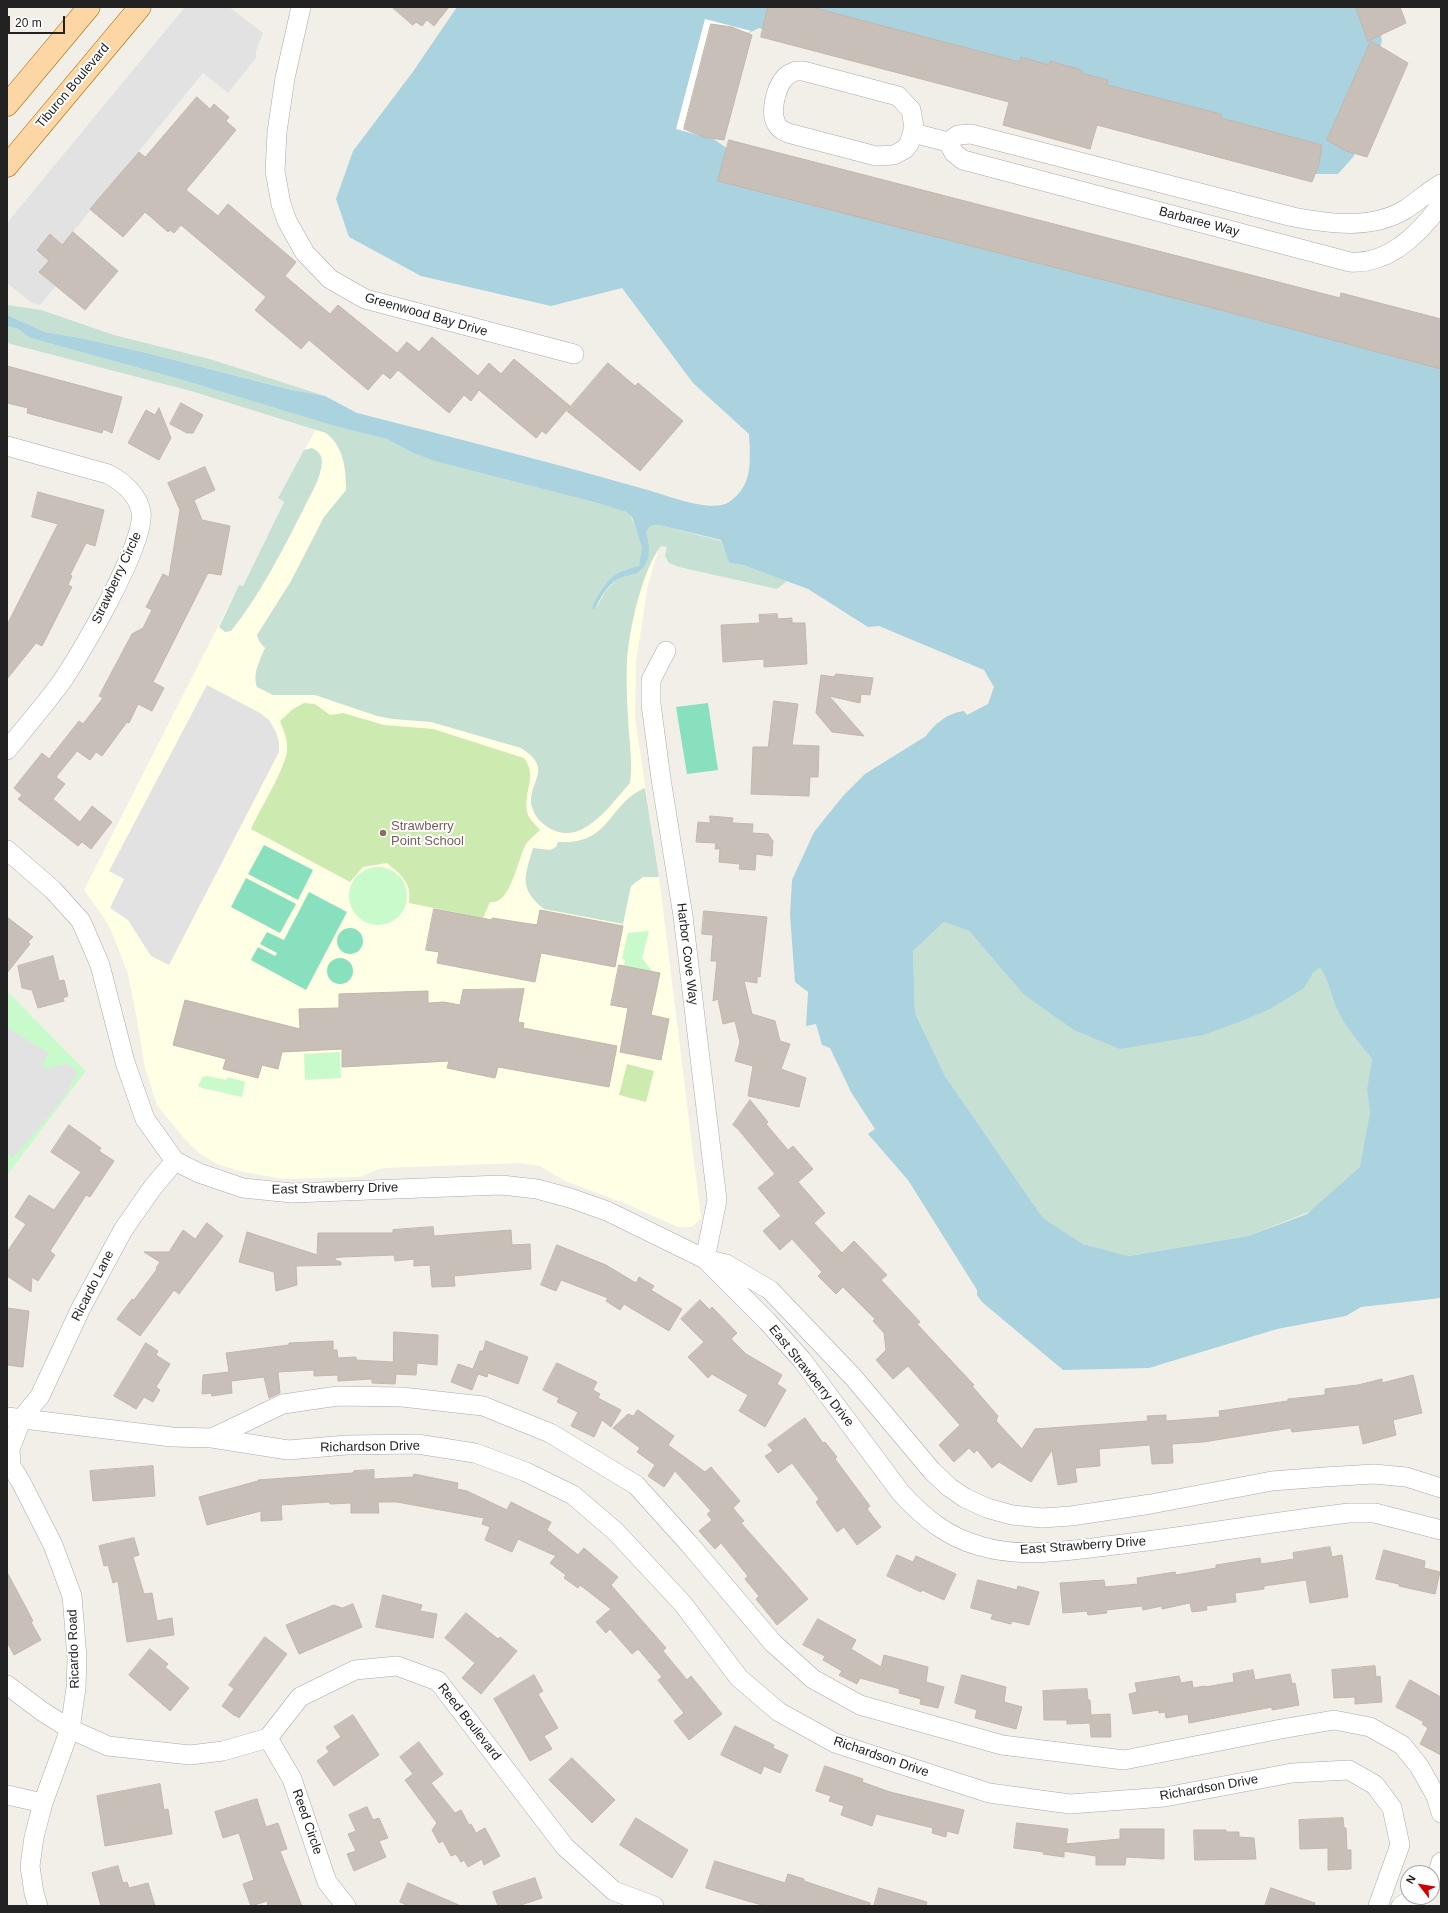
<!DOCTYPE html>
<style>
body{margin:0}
#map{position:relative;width:1448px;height:1913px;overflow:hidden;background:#f2efe9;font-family:Helvetica,sans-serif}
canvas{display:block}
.frame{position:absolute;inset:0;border:8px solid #222;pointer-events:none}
.north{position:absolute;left:1400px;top:1865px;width:40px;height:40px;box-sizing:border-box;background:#fff;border:1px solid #a7a7a7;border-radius:50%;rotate:301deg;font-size:11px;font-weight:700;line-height:16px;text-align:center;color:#222}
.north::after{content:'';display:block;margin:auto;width:14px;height:18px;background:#d40000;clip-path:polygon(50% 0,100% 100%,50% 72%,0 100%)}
.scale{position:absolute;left:8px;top:16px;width:57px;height:18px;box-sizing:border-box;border:2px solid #222;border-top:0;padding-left:5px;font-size:12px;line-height:14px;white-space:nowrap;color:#222;-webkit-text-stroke:3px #fff;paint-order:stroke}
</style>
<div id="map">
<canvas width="1448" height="1913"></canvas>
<div class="frame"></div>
<div class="north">N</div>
<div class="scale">20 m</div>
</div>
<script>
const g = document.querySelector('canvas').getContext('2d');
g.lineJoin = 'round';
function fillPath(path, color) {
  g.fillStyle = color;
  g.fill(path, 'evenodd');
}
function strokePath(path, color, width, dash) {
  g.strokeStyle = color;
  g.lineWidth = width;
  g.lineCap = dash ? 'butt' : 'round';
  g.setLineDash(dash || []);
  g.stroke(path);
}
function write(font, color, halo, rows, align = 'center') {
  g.font = font + ' Helvetica,sans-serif';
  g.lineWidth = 4;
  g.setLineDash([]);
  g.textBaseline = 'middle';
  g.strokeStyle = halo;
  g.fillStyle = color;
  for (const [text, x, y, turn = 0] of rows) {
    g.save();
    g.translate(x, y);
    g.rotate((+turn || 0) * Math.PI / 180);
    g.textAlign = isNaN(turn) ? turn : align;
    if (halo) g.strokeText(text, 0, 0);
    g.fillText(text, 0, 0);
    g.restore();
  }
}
fillPath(new Path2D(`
 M316 429 665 528 648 584 636 662 635 718 659 877 701 1218 692 1227H678L624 1203 565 1181 540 1166 519 1163 384 1168 376 1170 360 1177 283 1179 239 1171 217 1164 199 1153 184 1138 157 1105 145 1068 136 1014 128 974 113 935 105 919 84 890 239 585 243 586 284 502 278 498Z`), '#ffffe5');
fillPath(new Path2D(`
 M304 703 315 704 330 715 343 713 384 725 433 729 524 758C539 778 521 793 528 815 530 820 536 825 540 830 535 835 529 839 525 846 518 859 510 906 490 902L483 918 409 903C412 882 401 875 387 863L363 867 350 882 251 829C259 811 285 769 287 751 288 740 284 731 280 721L293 709Z
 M627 1064 654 1071 646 1102 619 1095Z`), '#cdebb0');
fillPath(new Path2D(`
 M7 305 41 310 114 335 213 360 325 396 289 389 151 354 81 338 45 332 7 315Z
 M7 326 18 329 30 338 179 379 338 427 387 439 413 453 434 461 601 504C610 507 623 509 630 515 632 517 641 544 642 547 643 553 641 560 639 566L606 583 592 607 595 609 605 592 613 583 619 578 632 575 645 565 646 533 650 526 659 525 721 541 729 563 743 565 787 581 777 589 679 567 669 563 665 556 667 547 661 546C642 570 629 630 627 661 626 680 627 700 628 719 629 740 633 762 630 783 611 804 582 848 549 828 542 824 534 816 532 807 526 782 556 770 521 748L431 722 393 719 377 716 315 695H273L257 687C252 674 260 660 265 648L259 641 257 635 291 581 324 517 346 490C346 469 344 447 326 433L191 391 7 343Z
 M312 448C318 451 322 455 322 462 321 479 310 495 303 510 282 551 260 595 231 631L225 632 219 627 239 585 243 586 284 502 278 498 304 450Z
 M645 788 659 877H643L631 886 623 924 544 909C518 888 525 876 533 848L550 850 556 847 558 842C612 845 608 803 645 788Z
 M944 922 969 931 1023 994 1053 1013 1303 988 1313 973 1320 966C1328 979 1331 993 1336 1007 1344 1026 1359 1043 1372 1059L1367 1088 1387 1181 1248 1236 1129 1256 1083 1244 1043 1218 945 1076 915 1013 913 951Z`), '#c6e0d4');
fillPath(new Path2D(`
 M349 896a29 29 0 1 1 58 0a29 29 0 1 1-58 0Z
 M649 931 642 958 652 971 624 966 625 960 622 958 628 933Z
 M7 991 86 1071 7 1175Z
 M340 1052 341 1078 305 1080 304 1054Z
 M207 1076 226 1080 228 1077 245 1082 242 1097 198 1087 202 1077Z`), '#c8facc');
fillPath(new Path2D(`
 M708 703 718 770 687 774 676 707Z
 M264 845 313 870 298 900 248 874Z
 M246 878 296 904 280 933 231 907Z
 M309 892 347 912 306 990 251 960 258 947 275 956 277 953 260 944 267 932 284 940Z
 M337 941a13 13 0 1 1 26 0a13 13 0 1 1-26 0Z
 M327 971a13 13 0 1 1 26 0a13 13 0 1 1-26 0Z`), '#88e0be');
fillPath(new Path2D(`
 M185 7H229L263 33 256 51V58L228 93 203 73 62 245 50 235 37 250 49 261 40 272 56 286 40 305 32 303 7 283V223Z
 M207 685 260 713 269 720 276 732 279 742V752L169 965 151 956 128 920 110 908 124 879 109 871Z
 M7 1027 48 1053 42 1066 46 1069 68 1063 77 1073 66 1095 13 1158 7 1154Z`), '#e2e2e2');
fillPath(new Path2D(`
 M457 7H1374L1382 40 1354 156 1338 174H1316L1214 153 890 67 759 28 738 38 711 137 725 147 852 190 1441 342V1298L1361 1307 1346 1316 1277 1329 1149 1368 1063 1370 982 1302 977 1295V1290L908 1180 868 1134 875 1129 851 1092 830 1048 822 1045 816 1024 806 1026 808 992 795 982 790 915 792 880 814 832 843 796 865 774 926 736C935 723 948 713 964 711L967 715 988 704 994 687 984 670 879 626 868 627 808 589 743 565 729 563 721 540 659 525 650 526 646 533C650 546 652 563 638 572 632 576 624 576 618 579 607 586 600 598 595 609H593L592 607C598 595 605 581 617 574 624 570 632 568 639 566L642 548 632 517 626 512 601 504 434 461 413 453 387 439 338 427 179 379 30 338 18 329 7 326V315L45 332 81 338 151 354 288 389 325 396 357 413C453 437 549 462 644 489 664 494 711 514 729 502 754 485 750 460 749 434L693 383 622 288 551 306 421 276 349 237 336 199 353 151 412 73ZM944 922 969 931 1023 994 1074 1030 1120 1049 1203 1035 1239 1022 1270 1009 1304 988 1313 973 1320 967C1328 979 1331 994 1336 1007 1344 1026 1359 1043 1372 1059L1367 1088 1370 1113 1360 1167 1307 1214 1248 1236 1129 1256 1083 1244 1043 1218 945 1076 915 1013 913 951Z`), '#aad3df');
fillPath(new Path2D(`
 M705 19 751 31 738 38 711 137 714 139 676 129Z`), '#fff');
const building = new Path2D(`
 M392 7H449L434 26 427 20 422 26 416 22 413 25Z
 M768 7H811L1020 62 1021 57 1049 65 1050 61 1082 70 1081 73 1108 80 1107 85 1221 114V118L1322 145 1319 164 1312 182 1097 125 1090 149 1003 125 1009 102 761 37Z
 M1356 7H1400L1406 23 1368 41Z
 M711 24 732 27 752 35 724 140 704 137 684 129Z
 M1371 41 1408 63 1367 157 1346 151 1327 140Z
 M197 97 210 109 214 104 229 117 226 121 236 130 186 190 218 216 228 204 296 262 285 276 330 314 338 305 397 353 407 342 419 352 432 337 478 376 489 363 501 374 514 359 570 406 546 434 542 431 536 438 479 390 471 401 464 395 449 413 398 370 390 379 383 373 368 390 309 340 301 349 255 310 266 297 181 225 174 233 170 230 168 232 145 212 123 237 92 211 90 209 139 152 145 157Z
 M729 140 1340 298 1341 293 1441 319V369L1213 308 718 181Z
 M73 232 118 271 85 310 39 272 49 261 37 250 50 234 62 245Z
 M608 363 635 386 638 383 683 421 640 471 567 411Z
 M7 366 122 397 112 433 103 429 102 433 27 413 28 408 7 403Z
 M181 403 203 415 193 433H187L170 424Z
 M159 408 171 438 159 460 128 443 146 410 155 415Z
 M205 467 215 490 194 500 202 520 230 526 221 575 208 573 153 682 164 688 152 711 138 704 129 723 127 722 102 756 96 752 90 760 77 751 56 777 65 784 53 799 80 822 92 806 112 822 91 849 82 842 78 846 18 799 22 795 14 788 42 753 49 759 79 721 83 724 103 698 99 696 132 634 143 628 152 610 146 607 163 574 169 577 180 510 168 483Z
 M38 492 104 510 95 546 86 543 70 575 72 576 68 585 72 587 42 646 36 643 7 679V625L58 524 32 517Z
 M777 614 778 619 792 618V623H805L807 664 764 667V659L723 662 721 625 760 623 759 615Z
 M836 674 873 678 870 695 861 694 860 703 829 696 864 736 832 732 816 713 821 675 834 677Z
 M774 701 798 704 792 745 819 746 818 777H810L809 796 751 794 753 747H768Z
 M710 816 733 818 732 823 753 824 752 833 768 834 773 841 772 856 756 854 755 870 739 869 740 864 719 862 720 849H715L716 843 696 842 698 822 710 823Z
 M434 909 492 920V918L537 925 540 910 623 926 615 967 541 953 535 982 437 963 439 952 426 950Z
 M704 911 767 917 760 977 757 976V983L744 981 752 1014 775 1021 780 1041 790 1044 781 1069 806 1078 799 1107 748 1096 753 1066 735 1061 740 1042 735 1021 723 1024 718 999 713 1001 717 961H711L713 935 702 934Z
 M7 917 33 937 28 942 30 944 7 973Z
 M53 956 59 981 64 980 68 996 63 998 64 1001 38 1008 32 990 22 988 18 966Z
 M619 965 660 973 651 1015 669 1019 661 1060 620 1052 628 1008 611 1005Z
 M524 989 518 1022 524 1023 523 1028 617 1046 609 1087 498 1067 495 1078 447 1068 449 1061 342 1067V1049L282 1052 278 1069 262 1065 258 1078 223 1069 226 1059 173 1045 185 1000 300 1029 299 1009 339 1008V994L428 991V1003L444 1002 460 1005 463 990Z
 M750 1100 768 1122 766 1124 788 1150 793 1146 813 1169 798 1182 825 1213 814 1223 842 1253 854 1241 887 1275 881 1280 920 1322 917 1324 974 1385 972 1386 998 1416 996 1421 1022 1449 1035 1429 1148 1421 1147 1416 1166 1415V1421L1220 1417 1219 1411 1288 1401V1399L1325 1395V1389L1358 1385 1382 1379V1383L1413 1375 1422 1413 1393 1420 1396 1435 1363 1444 1359 1425 1292 1432 1291 1428 1203 1442 1172 1444 1173 1463 1152 1464 1150 1445 1099 1449 1100 1466 1075 1468 1077 1482 1058 1485 1052 1450 1031 1482 999 1462 992 1468 977 1450 974 1453 969 1448 954 1462 939 1445 960 1425 908 1366 893 1379 876 1360 886 1350 884 1333 873 1321 875 1319 843 1287 836 1294 818 1276 822 1272 792 1239 780 1250 763 1231 781 1216 758 1188 775 1174 738 1129 733 1125Z
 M69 1125 101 1148 99 1151 114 1161 90 1197 86 1195 50 1251 55 1255 38 1281 32 1277 31 1292 7 1276V1252L26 1224 15 1217 29 1195 54 1210 81 1172 51 1152Z
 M207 1223 223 1236 179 1294 174 1290 140 1336 117 1319 132 1299 134 1300 157 1269 156 1268 160 1262 144 1252H169L183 1230 195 1239Z
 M433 1227 434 1236 511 1230 512 1245 530 1244 531 1269 454 1276 455 1286 432 1287 430 1265 414 1266V1259L395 1261 394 1255 342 1257 335 1258V1260L341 1262V1265L296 1266 297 1285 276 1291 274 1272 239 1262 247 1232 317 1255 318 1233H393V1230Z
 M557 1245 606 1265 636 1283 639 1277 654 1286 651 1290 682 1309 669 1331 624 1304 620 1310 606 1301 608 1298 561 1280 556 1291 541 1285Z
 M700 1300 710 1310 712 1307 737 1333 731 1339 746 1354 782 1375 777 1384 786 1390 765 1427 739 1411 748 1395 712 1374 708 1378 688 1357 704 1342 681 1319Z
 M7 1308 29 1311 23 1367 7 1365Z
 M394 1332 438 1335 437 1365 417 1363 416 1375 396 1374 395 1384 372 1383V1379L338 1381V1375L314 1376V1370L278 1372 280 1393 269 1398 264 1377 231 1381 232 1393 212 1396 211 1393 202 1394 203 1375 229 1372 226 1353 289 1345V1343L333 1341V1350H337L338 1358 356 1357V1360L393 1362Z
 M486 1341 528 1357 518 1384 488 1373 487 1377 478 1374 472 1390 451 1382 458 1364 473 1369 480 1351H483Z
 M146 1343 158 1351 156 1355 170 1364 156 1387 160 1390 153 1402 144 1397 136 1409 114 1396Z
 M557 1363 597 1382 593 1390 600 1394 598 1398 621 1410 611 1427 602 1420 594 1437 571 1426 578 1412 557 1402 559 1398 543 1390Z
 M638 1410 674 1436 668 1445 705 1472 711 1467 740 1501 733 1508 744 1521 741 1523 808 1599 777 1625 756 1599 759 1596 745 1579 748 1576 721 1543 715 1549 699 1531 712 1520 707 1514 711 1511 675 1471 664 1487 648 1476 655 1465 637 1452 640 1448 613 1428 628 1414 633 1416Z
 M805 1418 823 1443 825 1442 837 1457 835 1459 870 1506 867 1509 881 1527 857 1545 844 1527 837 1532 816 1502 819 1499 792 1463 778 1473 765 1456 773 1451 768 1445Z
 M153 1466 155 1496 93 1501 90 1471Z
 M374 1470V1479L413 1477 414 1474 458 1483 457 1489 467 1491 507 1510 511 1502 551 1522 547 1530 578 1555 584 1548 618 1577 611 1585 666 1648 663 1651 687 1680 691 1676 722 1714 689 1740 674 1721 684 1713 658 1680 662 1677 638 1649 632 1654 610 1629 606 1633 596 1622 611 1609 580 1585 578 1588 564 1578 566 1575 550 1563 556 1556 518 1539 512 1552 485 1540 490 1527 482 1524 484 1518 397 1502H378L379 1513H351V1503L330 1504V1502L281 1505 282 1520 261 1521V1511L207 1525 199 1497 258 1481V1480L353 1473 354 1471Z
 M134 1538 139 1555 133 1557 144 1594 152 1593 157 1621 172 1618 174 1635 127 1642 118 1581 113 1583 108 1565 104 1566 99 1546Z
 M1330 1547 1332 1557 1342 1555 1348 1597 1310 1603 1306 1580 1264 1586V1589L1235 1593 1236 1602 1206 1606 1207 1610 1192 1612 1190 1603 1162 1609V1606L1143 1610 1142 1606 1106 1610 1107 1613 1088 1615 1087 1611 1063 1613 1060 1583 1104 1580 1105 1587 1138 1584 1137 1578 1175 1572 1176 1575 1216 1568V1565L1260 1558 1261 1564 1294 1559 1293 1553Z
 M1384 1550 1425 1561 1424 1568 1440 1572 1435 1594 1399 1586V1584L1376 1579Z
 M897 1555 913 1562 916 1556 956 1574 944 1600 922 1590 921 1592 887 1576Z
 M7 1572 33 1621 31 1622 41 1640 14 1655 7 1642Z
 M978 1580 1017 1590 1018 1586 1039 1592 1029 1625 1012 1621 1011 1624 991 1619 993 1614 971 1608Z
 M383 1595 422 1605 420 1611 437 1614 433 1638 376 1627Z
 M353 1604 362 1627 299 1654 286 1625 334 1605 342 1608Z
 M466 1613 498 1639 500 1637 517 1651 481 1694 462 1678 475 1663 445 1638Z
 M818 1619 856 1640 851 1649 881 1667 884 1655 928 1667 926 1682 944 1687 938 1708 920 1704 921 1699 899 1693 900 1689 860 1678 857 1684 839 1675 842 1671 823 1660 825 1656 803 1645Z
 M265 1637 287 1654 239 1718 235 1715V1716L222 1706 234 1689 229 1685Z
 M150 1649 168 1664 165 1667 189 1688 170 1711 129 1675Z
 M1375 1666 1376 1677 1380 1676 1382 1702 1355 1704V1697L1334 1698 1332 1670Z
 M1253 1670 1255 1680 1290 1674 1292 1684 1295 1683 1299 1705 1272 1710V1707L1189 1723 1188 1714 1166 1718 1165 1712 1159 1713V1710L1133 1714 1129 1694 1137 1692 1135 1683 1179 1676 1181 1683 1192 1681 1193 1688 1205 1686V1687L1234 1682 1233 1674Z
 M534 1675 543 1691 538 1694 558 1728 544 1736 552 1749 530 1761 494 1699Z
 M962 1675 1006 1687 1004 1702 1022 1707 1016 1729 975 1718 977 1710 955 1703Z
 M1410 1680 1441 1697V1755L1420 1744 1428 1728 1422 1724 1424 1722 1396 1707Z
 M1087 1689 1088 1700H1090L1091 1715 1110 1714 1111 1737H1091L1090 1723 1067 1724V1720H1044L1043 1691Z
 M353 1715 379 1755 334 1786 317 1761 329 1752 326 1747 341 1737 334 1727Z
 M735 1726 774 1745 773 1748 788 1755 780 1773 764 1766 761 1774 721 1755Z
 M419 1742 443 1774 431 1783 455 1813 461 1810 469 1825 471 1824 476 1833 485 1828 500 1856 484 1865 482 1859 468 1867 464 1860 461 1862 456 1854 451 1856 443 1841 439 1843 432 1830 437 1823 405 1780 413 1774 400 1757Z
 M572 1758 615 1800 592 1823 549 1780Z
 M825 1766 863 1779 862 1782 890 1792 964 1810 958 1834 947 1831 946 1837 932 1833 933 1828 876 1814 872 1826 841 1815 844 1806 829 1801 831 1796 816 1791Z
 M160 1784 164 1810 168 1809 172 1834 105 1846 97 1796Z
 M257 1799 266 1827 278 1823 287 1849 280 1851 302 1906H268L267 1901 251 1906 243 1884 254 1880 239 1833 223 1838 215 1812Z
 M367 1807 373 1820 379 1818 388 1838 379 1841 386 1857 354 1871 347 1854 356 1851 348 1834 356 1831 349 1815Z
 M636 1818 688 1850 672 1878 620 1845Z
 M1343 1818 1344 1828H1346L1347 1850H1351V1869L1328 1870V1848L1300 1849 1299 1820Z
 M1017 1823 1068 1829 1066 1844 1120 1839V1829H1164V1859L1126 1857 1125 1865H1096V1856L1064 1851V1857L1043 1854 1044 1852 1014 1848Z
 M1194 1830H1226V1832H1239V1837L1254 1838 1256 1859 1195 1860Z
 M715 1861 785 1883 788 1874 804 1879V1881L870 1903V1906H766L744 1900 706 1888Z
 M118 1866 123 1883 127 1882 129 1888 148 1883 155 1906H101L92 1873Z
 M535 1878 542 1898 518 1906H498L493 1892Z
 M408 1883 461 1906H408L400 1902Z
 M879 1888 927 1902 926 1906H874Z
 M1271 1888 1315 1903 1314 1906H1265Z`);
fillPath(building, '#c7bfb8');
strokePath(building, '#c4b6ab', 1);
const minor = new Path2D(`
 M301 7 285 78 277 132 275 171 281 204 287 221 305 253 330 279 365 299 574 354
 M796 71H803L898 96 911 110 914 127 909 144 905 149 894 155 876 156 788 133C783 131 778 128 776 123 770 112 776 89 783 80 786 75 791 73 796 71Z
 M913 133 948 142
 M948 142 954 153 963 160 1350 262C1389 265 1420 233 1441 204
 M948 142 958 135 971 134 1293 217C1331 224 1372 230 1406 209 1418 201 1429 191 1441 184
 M7 446 108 474C123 482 138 495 141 512 147 541 77 662 57 688 41 709 24 729 7 750
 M666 651 651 680V704L661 779 683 916 717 1200 705 1259
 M7 850 53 890 81 921 100 965 125 1062 145 1119 175 1161 199 1173 243 1188 292 1193 501 1185 537 1189 570 1198 607 1211 705 1259 726 1264 770 1290 854 1378 932 1471 949 1487 965 1498 987 1508 1012 1515 1042 1518 1071 1516 1151 1504 1272 1481 1324 1477 1374 1474 1406 1477 1441 1488
 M705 1259 767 1321 802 1360 901 1493C924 1518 947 1537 980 1546 1022 1559 1072 1550 1115 1545 1193 1536 1271 1522 1349 1513H1375L1441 1530
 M7 1417 172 1437 212 1438 288 1450 347 1445 417 1444 475 1453 526 1472 573 1495 616 1532 683 1604 739 1678 779 1712 835 1743 989 1793 1070 1804 1165 1797 1292 1773 1349 1770 1375 1785 1392 1808 1400 1845 1378 1906
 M212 1438 283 1404 338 1396 402 1397 483 1406 550 1433 636 1485 690 1545 773 1643 813 1679 860 1705 1002 1745 1124 1760 1281 1729 1334 1720 1370 1727 1402 1745 1419 1766 1436 1796 1441 1813
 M7 1685 43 1712 70 1729 108 1746 190 1755 223 1751 268 1738 300 1697 355 1670 397 1666 438 1681 565 1847 614 1891 654 1906
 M268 1738 292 1779 327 1882 346 1906
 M7 1795 43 1803
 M1432 1883 1436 1880 1441 1862
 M38 1906 34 1893 30 1866 34 1837 43 1803 70 1729 76 1688 77 1658 72 1596 53 1545 21 1482 11 1466 10 1449 22 1418 40 1396 81 1308 123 1230 153 1187 175 1161
 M1401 1906 1416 1897`);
const major = new Path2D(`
 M7 105 89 7
 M7 166 140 7`);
strokePath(minor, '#a9a9a9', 20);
strokePath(major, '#a06b00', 23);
strokePath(minor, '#fff', 19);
strokePath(major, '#fcd6a4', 22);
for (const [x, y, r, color] of [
 [383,833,4,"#8d6e63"]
]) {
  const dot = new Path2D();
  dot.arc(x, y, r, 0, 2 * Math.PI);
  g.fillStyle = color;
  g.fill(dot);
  strokePath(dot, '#fff', 1.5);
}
write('13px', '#222', '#fff', [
 ["Tiburon Boulevard",73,86,-50],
 ["Barbaree Way",1199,222,15],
 ["Greenwood Bay Drive",426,315,16],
 ["Strawberry Circle",117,578,-65],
 ["Harbor Cove Way",687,954,83],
 ["East Strawberry Drive",335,1189,-1],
 ["Ricardo Lane",93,1286,-63],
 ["East Strawberry Drive",811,1376,51],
 ["Richardson Drive",370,1447,-1],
 ["East Strawberry Drive",1083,1546,-4],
 ["Ricardo Road",74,1649,-92],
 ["Reed Boulevard",469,1722,52],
 ["Richardson Drive",881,1757,19],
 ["Richardson Drive",1209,1788,-10],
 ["Reed Circle",307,1822,71]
]);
write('13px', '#785e54', '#fff', [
 ["Strawberry",391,826],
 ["Point School",391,841]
], 'left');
</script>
